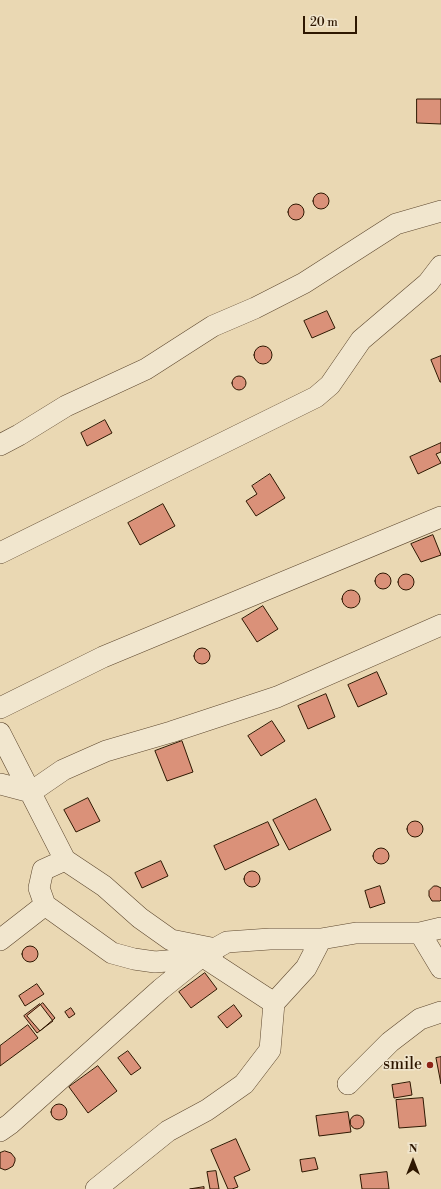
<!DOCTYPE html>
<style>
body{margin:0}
#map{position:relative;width:441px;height:1189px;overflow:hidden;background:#ead8b3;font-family:"Libre Bodoni",serif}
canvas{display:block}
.north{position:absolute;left:393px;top:1141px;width:40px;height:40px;-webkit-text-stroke:3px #f1e6ce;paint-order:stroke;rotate:0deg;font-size:11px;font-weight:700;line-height:16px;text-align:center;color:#2e1701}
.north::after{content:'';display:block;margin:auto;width:14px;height:18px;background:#2e1701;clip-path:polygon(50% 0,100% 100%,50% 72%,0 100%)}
.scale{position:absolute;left:303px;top:16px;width:54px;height:18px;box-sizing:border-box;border:2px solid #2e1701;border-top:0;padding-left:5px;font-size:12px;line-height:14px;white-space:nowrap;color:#2e1701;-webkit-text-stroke:3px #f1e6ce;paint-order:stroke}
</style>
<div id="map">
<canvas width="441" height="1189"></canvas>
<div class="north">N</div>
<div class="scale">20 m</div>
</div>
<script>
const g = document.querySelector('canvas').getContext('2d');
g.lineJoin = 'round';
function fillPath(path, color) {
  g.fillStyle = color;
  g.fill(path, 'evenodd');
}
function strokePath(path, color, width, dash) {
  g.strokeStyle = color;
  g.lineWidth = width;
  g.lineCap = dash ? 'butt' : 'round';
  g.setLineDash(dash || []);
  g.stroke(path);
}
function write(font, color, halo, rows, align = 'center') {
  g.font = font + ' "Libre Bodoni",serif';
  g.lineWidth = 3;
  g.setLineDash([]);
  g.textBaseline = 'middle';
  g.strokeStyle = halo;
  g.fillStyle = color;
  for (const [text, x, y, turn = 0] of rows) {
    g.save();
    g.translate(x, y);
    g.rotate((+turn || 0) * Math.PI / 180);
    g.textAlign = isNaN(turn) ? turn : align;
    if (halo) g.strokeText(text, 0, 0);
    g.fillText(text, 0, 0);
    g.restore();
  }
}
const building = new Path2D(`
 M417 99H441V124L417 123Z
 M313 201a8 8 0 1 1 16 0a8 8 0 1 1-16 0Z
 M288 212a8 8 0 1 1 16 0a8 8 0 1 1-16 0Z
 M327 311 335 328 312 338 304 321Z
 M254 355a9 9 0 1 1 18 0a9 9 0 1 1-18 0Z
 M441 356V382H440L431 360Z
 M232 383a7 7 0 1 1 14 0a7 7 0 1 1-14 0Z
 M105 420 112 433 87 446 81 433Z
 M441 443V452L436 454 441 463 418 474 410 457Z
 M270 474 285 498 256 516 246 501 257 494 252 486Z
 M163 504 175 526 140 545 128 523Z
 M433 535 441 555 421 562 411 544Z
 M375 581a8 8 0 1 1 16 0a8 8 0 1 1-16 0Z
 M398 582a8 8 0 1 1 16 0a8 8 0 1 1-16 0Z
 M342 599a9 9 0 1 1 18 0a9 9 0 1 1-18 0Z
 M263 606 278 629 257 642 242 619Z
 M194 656a8 8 0 1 1 16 0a8 8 0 1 1-16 0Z
 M377 672 387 694 358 707 348 685Z
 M326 694 335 717 308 729 298 706Z
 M272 721 285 741 261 756 248 736Z
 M182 741 193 772 167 781 155 751Z
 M88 798 100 821 76 832 64 810Z
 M316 799 331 830 289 850 273 820Z
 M407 829a8 8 0 1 1 16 0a8 8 0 1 1-16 0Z
 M268 822 279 845 225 870 214 846Z
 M373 856a8 8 0 1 1 16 0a8 8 0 1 1-16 0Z
 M161 861 168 876 142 888 135 873Z
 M244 879a8 8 0 1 1 16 0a8 8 0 1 1-16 0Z
 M380 886 385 903 370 908 365 891Z
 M434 886H437L441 888V900L440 901H432L429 896V891Z
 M22 954a8 8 0 1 1 16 0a8 8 0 1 1-16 0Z
 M205 973 217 989 191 1008 179 992Z
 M37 984 44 994 25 1006 19 996Z
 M43 1003 55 1018 40 1031 27 1016Z
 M40 1004 53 1021 37 1033 24 1016Z
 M234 1005 242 1016 227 1028 218 1017Z
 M71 1008 75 1014 69 1018 65 1012Z
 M28 1025 38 1038 0 1066V1046Z
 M128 1051 141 1068 131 1075 118 1058Z
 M441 1057V1084L436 1058Z
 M98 1066 117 1091 88 1113 69 1087Z
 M410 1082 412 1095 394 1098 392 1085Z
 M423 1098 426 1126 399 1128 396 1100Z
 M51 1112a8 8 0 1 1 16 0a8 8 0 1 1-16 0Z
 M348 1112 351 1132 319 1136 316 1116Z
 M350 1122a7 7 0 1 1 14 0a7 7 0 1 1-14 0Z
 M236 1139 250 1170 234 1177 238 1187 232 1189H228L211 1150Z
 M5 1151 11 1153 15 1158V1161L13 1166 8 1169 5 1170 0 1168V1153Z
 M315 1158 318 1169 302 1172 300 1160Z
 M216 1171 219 1189H210L207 1172Z
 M387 1172 389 1189H362L360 1175Z
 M204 1187V1189H190Z`);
fillPath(building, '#da9179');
strokePath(building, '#2e1701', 1);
const street = new Path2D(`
 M0 445 19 435 66 406 146 369 213 326 255 308 304 283 396 224 441 211
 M0 553 316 397 330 385 361 340 428 283 441 266
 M0 708 103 657 441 517
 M0 733 65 860 104 886 140 918 171 940 216 949
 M0 784 31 792
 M31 792 63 770 106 751 171 732 277 697 441 625
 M45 905 39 888 43 870 65 860
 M420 933 441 928
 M0 940 45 905 112 953 134 959 155 962 178 960 202 956 274 1003
 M348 1084 390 1042 420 1019 441 1012
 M0 1131 10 1124 161 989 202 956 227 942 270 939H321L356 933H420L441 968
 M96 1189 168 1131 207 1110 244 1084 270 1050 274 1003 306 968 321 939`);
strokePath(street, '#5d472e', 22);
strokePath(street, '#f1e6ce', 21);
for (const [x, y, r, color] of [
 [430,1065,4,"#8f2418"]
]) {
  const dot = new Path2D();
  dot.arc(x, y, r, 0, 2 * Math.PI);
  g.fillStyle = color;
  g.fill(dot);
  strokePath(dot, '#f1e6ce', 1.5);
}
write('16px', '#2e1701', '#f1e6ce', [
 ["smile",422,1065]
], 'right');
</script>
